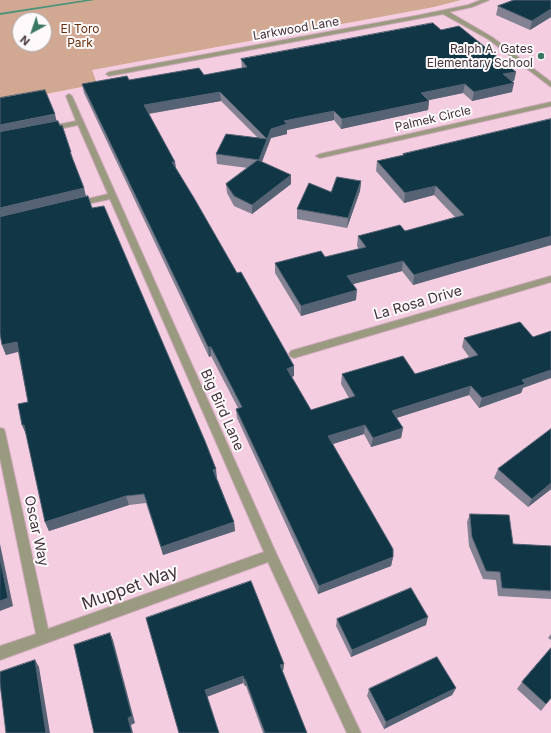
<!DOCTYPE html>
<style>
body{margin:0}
#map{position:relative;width:551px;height:733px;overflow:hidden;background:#f5cde0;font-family:Inter,sans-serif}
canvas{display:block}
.north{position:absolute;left:12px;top:12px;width:40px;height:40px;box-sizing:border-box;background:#fefafc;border:1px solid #b3aaae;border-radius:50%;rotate:220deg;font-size:11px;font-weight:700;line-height:16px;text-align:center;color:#42333a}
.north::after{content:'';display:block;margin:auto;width:14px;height:18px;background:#3a7762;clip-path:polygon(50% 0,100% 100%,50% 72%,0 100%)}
</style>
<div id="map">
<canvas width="551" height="733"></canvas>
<div class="north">N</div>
</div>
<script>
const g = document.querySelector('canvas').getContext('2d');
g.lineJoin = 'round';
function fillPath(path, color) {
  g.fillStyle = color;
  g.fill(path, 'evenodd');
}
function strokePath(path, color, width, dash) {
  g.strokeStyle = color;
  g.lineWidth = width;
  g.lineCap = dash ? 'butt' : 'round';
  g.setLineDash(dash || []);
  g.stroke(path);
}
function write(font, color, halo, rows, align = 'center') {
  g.font = font + ' Inter,sans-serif';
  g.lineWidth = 4;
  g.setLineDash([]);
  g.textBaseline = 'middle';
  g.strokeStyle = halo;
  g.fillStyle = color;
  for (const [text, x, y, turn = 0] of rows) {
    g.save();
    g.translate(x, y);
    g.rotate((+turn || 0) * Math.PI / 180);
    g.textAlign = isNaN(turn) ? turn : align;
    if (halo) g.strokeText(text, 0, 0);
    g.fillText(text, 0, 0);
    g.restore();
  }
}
fillPath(new Path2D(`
 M0 0H461L434 7 92 70 97 84 0 103ZM20 20H44V44H20Z`), '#d1a892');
fillPath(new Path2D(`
 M85 0H95L0 15V13Z`), '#4b937a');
const street = new Path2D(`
 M481 0H489L472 7 449 12 492 37 551 82V87L488 39 443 14 109 76 106 74 109 72 420 15 468 5Z
 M69 94 72 96 276 553 361 733H347L268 562 0 660V646L36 634 0 458V428L4 429 5 432 48 629 264 552 110 199 78 206 74 204 75 202 108 194 78 125 49 131 45 129 46 127 76 121 66 96Z
 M551 102V106L320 158 316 156 320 154Z
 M551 276V282L294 358 291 357 289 354 291 351 294 350Z`);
strokePath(street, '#ceabbb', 2);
fillPath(street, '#9a9a80');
fillPath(new Path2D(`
 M551 0V17L530 30 496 15 498 6Z
 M441 30 516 72 514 81H511L512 92 472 101 463 93 429 100V101L428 110 341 129 334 120 287 130V134L271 138 262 162 291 175V184L252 214 234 206 227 193 226 184 248 168 217 164 216 154 257 137 221 101 149 114 175 162 176 168 294 376 292 377 311 410 349 398 341 384 342 374H415L469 357 462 347 464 338 523 388 521 393 479 408 469 395 396 418 403 428 401 438 371 447 364 434 332 444 393 557 391 566 318 594 237 418 236 409 238 408 211 356 209 357 84 93 82 84 129 80 204 75 242 68 241 59Z
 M551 119V245L413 285 402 271 353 284 356 300 301 316 275 273V263L325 257 359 249 357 246 358 236 405 231 455 217 434 195 404 203 376 171 377 161 403 155V154Z
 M57 121 71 152 73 160 84 188 86 196 92 208 217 478 234 522 235 531 163 555 146 503 129 505 49 531 45 522 27 434H26L22 425 28 402 18 352 6 355 2 345Z
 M361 181 360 191 347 228 297 219V209L331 192Z
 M551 429V490H550L528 507 494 478 498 469Z
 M470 514 513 544 551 546V599L498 596 496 580 483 579 469 546 467 522Z
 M146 618 284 664 283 671 282 672 307 733H263L246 686H245L243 683 207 697Z
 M337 619 426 625 351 657 336 626Z
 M551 634V640L548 638Z
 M522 682 551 698 541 711 517 689Z
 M456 688 452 695 384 729 367 696 369 689Z`), '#838293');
fillPath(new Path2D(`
 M551 9V17L530 30 532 21Z
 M516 72 514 81 501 83 503 74Z
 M514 83 512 92 472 101 474 92Z
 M465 84 463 93 420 102 421 93Z
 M220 92 221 101 146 114 144 105Z
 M429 101 428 110 341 129 342 119Z
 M334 111V120L287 130V134L271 138 259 169V160L271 129 284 121Z
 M55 114 57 123 0 134V125Z
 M172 162H175L176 171Z
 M291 175V184L252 214V205Z
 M361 181 360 191 347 228 348 218Z
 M436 186 434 195 404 203 405 193Z
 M84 188 86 198 0 218V208Z
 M551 236V245L413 285 414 275Z
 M403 261 402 271 346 286 347 276Z
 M357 290 356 300 301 316V306Z
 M17 342 20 351 6 355 2 345Z
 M208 347H211V356L209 357Z
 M294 366V376L287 378V369Z
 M551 370V378L523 388 521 393 479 408 482 398 522 380Z
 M471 386 469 395 390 420 392 411Z
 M22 425H24L28 434H26Z
 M365 425 364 434 327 446 328 436Z
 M403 428 401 438 371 447 373 438Z
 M216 469 217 478 214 479 213 470Z
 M551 483V487L550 490 528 507 532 499Z
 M126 496 129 505 49 531 45 522Z
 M234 522 235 531 163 555 161 547Z
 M0 544 13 606 0 611Z
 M393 557 391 566 318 594 319 586Z
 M428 617 426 625 351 657 352 650Z
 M110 633 113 640 135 723 131 725 133 733H132L128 718Z
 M35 660 39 667 50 733H46Z
 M284 664 283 671 280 673V665Z
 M243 676V683L206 697 205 690Z
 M244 679H245L246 686H245Z
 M456 688 452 695 384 729 386 722Z`), '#556374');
const building = new Path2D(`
 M514 0H551V9L532 21 498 6Z
 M433 23 441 30 459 26 516 72 503 74 514 83 474 92 465 84 421 93 429 101 342 119 334 111 284 121 287 124 271 129 259 160 216 154 226 134 267 139 220 92 144 105 175 162H172L194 198 237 273 241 272 294 366 287 369 311 410 355 396 342 374 403 356 415 374 478 355 464 338 520 322 533 337 551 331V370L522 380 525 384 482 398 471 386 392 411 403 428 373 438 365 425 328 436 393 549V557L319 586 236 409 242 407 211 347H208L82 84 127 76 129 80 199 68 204 75 247 67 241 59Z
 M45 90 55 114 0 125V98Z
 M551 119V236L414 275 403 261 347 276 357 290 301 306 275 263 321 251 325 257 366 247 358 236 400 225 405 231 464 215 436 186 405 193 377 161 404 155 403 154Z
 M58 121 60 126 62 125 71 152H70L84 188 0 208V132Z
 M258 160 291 175 252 205 234 196 226 184Z
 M337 177 361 181 348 218 297 209 309 183 331 192Z
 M88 196 92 208 104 206 205 441 216 469 213 470 234 522 161 547 144 494 126 496 45 522 24 425H22L18 404 28 402 17 342 2 345 0 334V217Z
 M551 429V483L532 499 498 469Z
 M470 514 509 515 513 544 551 546V591L502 588 500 572 486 571 472 537Z
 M0 558 8 598 0 601Z
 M251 581 284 664 280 665 307 733H265L245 679H244L243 676 205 690 219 733H179L146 618Z
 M411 588 428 617 352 650 337 619Z
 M110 633 132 716 128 718 132 733H94L74 645Z
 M551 648V698L546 704 522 682Z
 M437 657 456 688 386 722 369 689Z
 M35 660 46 733H6L0 683V672Z`);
fillPath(building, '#113646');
strokePath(building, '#556374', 1);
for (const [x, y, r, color] of [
 [541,56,4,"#3a7762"]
]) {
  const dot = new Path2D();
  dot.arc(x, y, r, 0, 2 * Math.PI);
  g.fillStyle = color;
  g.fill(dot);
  strokePath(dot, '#fefafc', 1.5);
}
write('12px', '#662f0c', '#fefafc', [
 ["El Toro",80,29],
 ["Park",80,43]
]);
write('12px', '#42333a', '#fefafc', [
 ["Larkwood Lane",296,29,-10],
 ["Palmek Circle",433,119,-13]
]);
write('12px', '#42333a', '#fefafc', [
 ["Ralph A. Gates",533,49],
 ["Elementary School",533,63]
], 'right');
write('14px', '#42333a', '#fefafc', [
 ["La Rosa Drive",418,303,-16],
 ["Big Bird Lane",222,410,66],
 ["Oscar Way",36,531,78]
]);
write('17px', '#42333a', '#fefafc', [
 ["Muppet Way",130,588,-20]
]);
</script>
